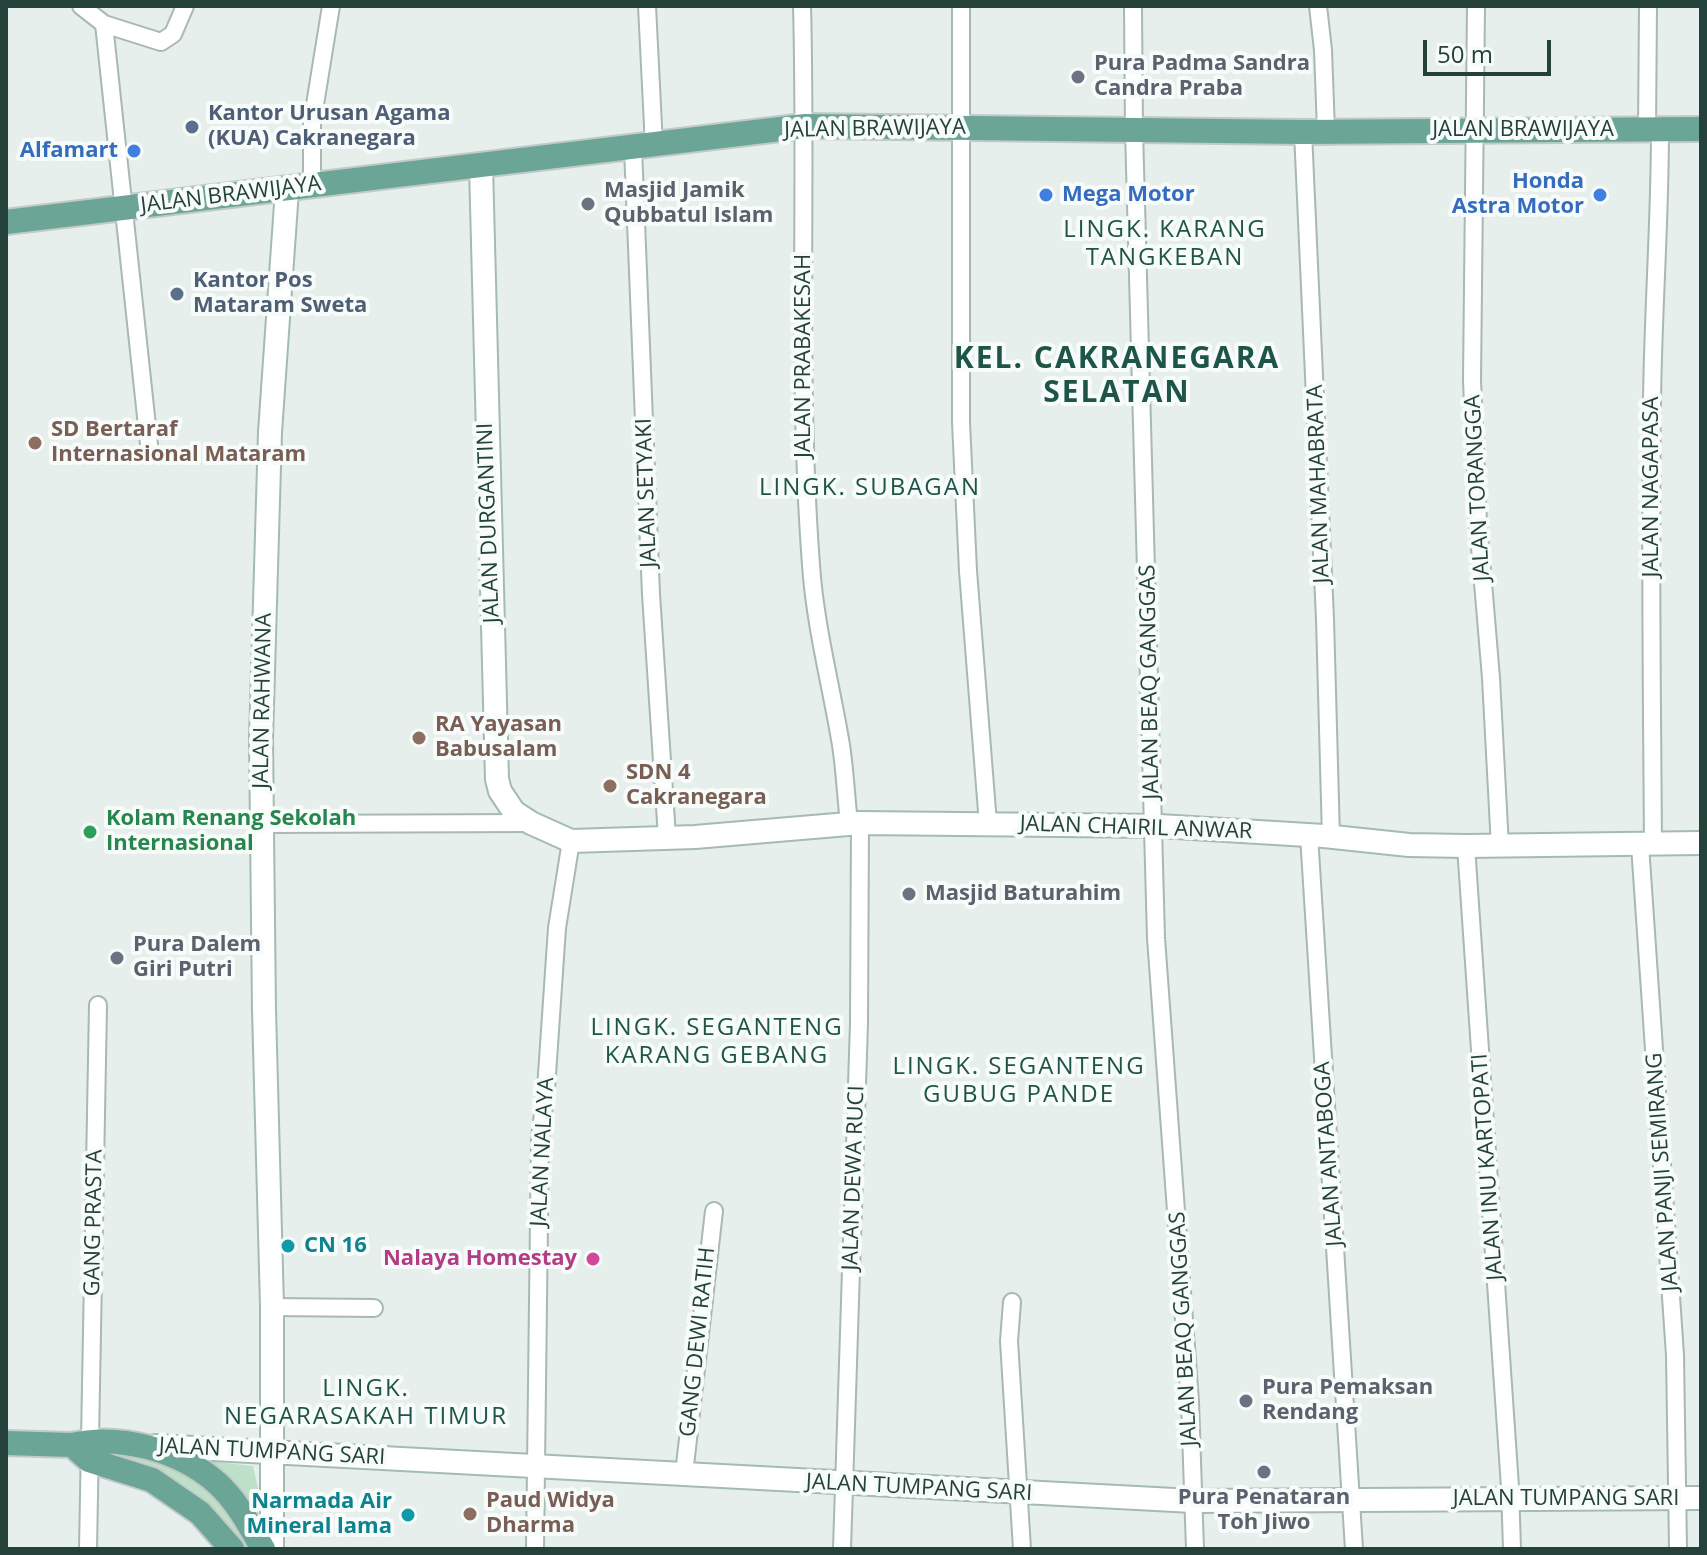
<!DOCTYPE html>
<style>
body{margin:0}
#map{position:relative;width:1707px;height:1555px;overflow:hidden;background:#e6efeb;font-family:"Open Sans",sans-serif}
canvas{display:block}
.frame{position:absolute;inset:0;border:8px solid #24423a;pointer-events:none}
.scale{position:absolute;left:1423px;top:40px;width:128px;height:36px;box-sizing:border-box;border:4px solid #24423a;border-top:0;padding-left:10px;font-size:24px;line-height:28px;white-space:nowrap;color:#24423a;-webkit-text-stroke:6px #f7fbf9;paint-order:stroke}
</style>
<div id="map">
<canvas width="1707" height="1555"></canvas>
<div class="frame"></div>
<div class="scale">50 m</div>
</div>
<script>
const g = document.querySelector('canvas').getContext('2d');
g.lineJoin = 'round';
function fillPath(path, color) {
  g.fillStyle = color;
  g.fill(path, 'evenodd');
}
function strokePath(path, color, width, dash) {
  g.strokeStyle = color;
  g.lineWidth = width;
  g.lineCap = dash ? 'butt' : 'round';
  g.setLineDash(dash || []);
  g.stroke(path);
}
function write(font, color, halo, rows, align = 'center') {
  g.font = font + ' "Open Sans",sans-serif';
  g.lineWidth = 8;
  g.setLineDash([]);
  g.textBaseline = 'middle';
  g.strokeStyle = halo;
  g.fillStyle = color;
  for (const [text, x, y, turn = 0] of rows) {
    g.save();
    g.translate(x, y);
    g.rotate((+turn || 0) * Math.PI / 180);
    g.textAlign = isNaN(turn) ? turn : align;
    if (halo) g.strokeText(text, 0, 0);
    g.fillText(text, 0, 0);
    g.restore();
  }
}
fillPath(new Path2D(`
 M122 1455 155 1457 219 1495 253 1549H246C213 1503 173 1478 122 1455Z
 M209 1461 253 1466 264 1515Z`), '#bfe0c8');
const street = new Path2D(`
 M81 6 104 24 150 454
 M647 6 654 146
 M802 6C807 192 797 379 811 565 815 625 831 685 841 745 845 771 846 797 849 823
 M961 6V422L968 571 988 824
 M1133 6 1134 130 1156 938 1190 1402 1195 1549
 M1318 6 1323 50 1326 131
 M1476 6 1472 380 1478 523 1491 678 1500 847
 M104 24 161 42 173 34 185 6
 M1647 130 1648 6
 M1303 132 1325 619 1331 837
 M633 148 651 594 667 837
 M312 185V123L331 6
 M262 824 531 823
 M1309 835 1354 1549
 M1653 844C1652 696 1650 549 1652 402 1653 311 1660 221 1660 130
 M1640 845 1675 1355 1678 1549
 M1466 846 1510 1487 1512 1549
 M1012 1302 1009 1341 1022 1549
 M272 1307 374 1308
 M684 1474 714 1211
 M88 1549 98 1005
 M535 1549 540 1138 546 1089 557 928 571 841
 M842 1549 859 1023 860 823`);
const secondary = new Path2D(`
 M481 166 497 779 500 791 514 812 531 823 571 841 695 837 860 823 1159 826 1324 836 1409 845 1466 846 1701 843
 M156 1446 1193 1501 1701 1498
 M272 1549V1307L264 1010 261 739 270 432 287 190`);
const primary = new Path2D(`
 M6 222 805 126 1303 132 1701 129
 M6 1443 72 1445 89 1460 152 1480 200 1513 232 1549
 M72 1445C120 1434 180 1450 217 1483 237 1501 250 1526 263 1549`);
strokePath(street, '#a8b8b2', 20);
strokePath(secondary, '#a4bbb3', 26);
strokePath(primary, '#c2cac8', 28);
strokePath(street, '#fff', 16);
strokePath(secondary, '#fff', 22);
strokePath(primary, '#6aa596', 24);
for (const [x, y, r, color] of [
 [1078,77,8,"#6b7280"],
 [192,127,8,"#5c6f8a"],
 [134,151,8,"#3f7fe0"],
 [1046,195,8,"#3f7fe0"],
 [1600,195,8,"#3f7fe0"],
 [588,204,8,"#6b7280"],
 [177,294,8,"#5c6f8a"],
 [35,443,8,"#8d6e63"],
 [419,738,8,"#8d6e63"],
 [610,786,8,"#8d6e63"],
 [90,832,8,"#2e9e5b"],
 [909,894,8,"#6b7280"],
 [117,958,8,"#6b7280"],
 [288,1246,8,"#0f9aa8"],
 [593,1259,8,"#d1479c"],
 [1246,1401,8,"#6b7280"],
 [1264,1472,8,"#6b7280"],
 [470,1514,8,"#8d6e63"],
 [408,1515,8,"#0f9aa8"]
]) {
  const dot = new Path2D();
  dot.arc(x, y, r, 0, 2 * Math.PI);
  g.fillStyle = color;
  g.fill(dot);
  strokePath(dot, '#f7fbf9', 3);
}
write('bold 22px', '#5b616d', '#f7fbf9', [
 ["Pura Padma Sandra",1094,64],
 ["Candra Praba",1094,89],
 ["Masjid Jamik",604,191],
 ["Qubbatul Islam",604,216],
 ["Masjid Baturahim",925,894],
 ["Pura Dalem",133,945],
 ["Giri Putri",133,970],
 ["Pura Pemaksan",1262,1388],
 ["Rendang",1262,1413],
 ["Pura Penataran",1264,1498,"center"],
 ["Toh Jiwo",1264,1523,"center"]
], 'left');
write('bold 22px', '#4e5e75', '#f7fbf9', [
 ["Kantor Urusan Agama",208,114],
 ["(KUA) Cakranegara",208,139],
 ["Kantor Pos",193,281],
 ["Mataram Sweta",193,306]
], 'left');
write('22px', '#24423a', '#f7fbf9', [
 ["JALAN BRAWIJAYA",875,129,-1],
 ["JALAN BRAWIJAYA",1523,130],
 ["JALAN BRAWIJAYA",231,195,-7],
 ["JALAN PRABAKESAH",804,356,-90],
 ["JALAN MAHABRATA",1319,484,-92],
 ["JALAN NAGAPASA",1652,487,-90],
 ["JALAN TORANGGA",1478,488,-93],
 ["JALAN SETYAKI",647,493,-92],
 ["JALAN DURGANTINI",489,523,-92],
 ["JALAN BEAQ GANGGAS",1150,682,-91],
 ["JALAN RAHWANA",263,701,-89],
 ["JALAN CHAIRIL ANWAR",1136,828,2],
 ["JALAN NALAYA",543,1152,-87],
 ["JALAN ANTABOGA",1329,1154,-94],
 ["JALAN INU KARTOPATI",1488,1167,-94],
 ["JALAN PANJI SEMIRANG",1663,1172,-94],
 ["JALAN DEWA RUCI",854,1178,-88],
 ["GANG PRASTA",94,1223,-89],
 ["JALAN BEAQ GANGGAS",1184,1329,-93],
 ["GANG DEWI RATIH",698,1342,-84],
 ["JALAN TUMPANG SARI",272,1452,3],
 ["JALAN TUMPANG SARI",919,1488,3],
 ["JALAN TUMPANG SARI",1566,1499]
]);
write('bold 22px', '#366cbe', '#f7fbf9', [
 ["Alfamart",118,151],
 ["Honda",1584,182],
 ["Astra Motor",1584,207],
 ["Mega Motor",1062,195,"left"]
], 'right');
write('bold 22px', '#785e54', '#f7fbf9', [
 ["SD Bertaraf",51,430],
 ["Internasional Mataram",51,455],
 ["RA Yayasan",435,725],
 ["Babusalam",435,750],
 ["SDN 4",626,773],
 ["Cakranegara",626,798],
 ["Paud Widya",486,1501],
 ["Dharma",486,1526]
], 'left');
write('bold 22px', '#27864d', '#f7fbf9', [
 ["Kolam Renang Sekolah",106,819],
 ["Internasional",106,844]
], 'left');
write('bold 22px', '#0d838f', '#f7fbf9', [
 ["CN 16",304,1246],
 ["Narmada Air",392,1502,"right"],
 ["Mineral lama",392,1527,"right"]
], 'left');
write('bold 22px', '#b23c85', '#f7fbf9', [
 ["Nalaya Homestay",577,1259]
], 'right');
g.letterSpacing = '2px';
write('24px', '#1f5548', '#f7fbf9', [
 ["LINGK. KARANG",1165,230],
 ["TANGKEBAN",1165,258],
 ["LINGK. SUBAGAN",870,488],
 ["LINGK. SEGANTENG",717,1028],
 ["KARANG GEBANG",717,1056],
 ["LINGK. SEGANTENG",1019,1067],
 ["GUBUG PANDE",1019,1095],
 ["LINGK.",366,1389],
 ["NEGARASAKAH TIMUR",366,1417]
]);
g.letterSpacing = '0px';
g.letterSpacing = '2px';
write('bold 30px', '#1f5548', '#f7fbf9', [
 ["KEL. CAKRANEGARA",1117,359],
 ["SELATAN",1117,393]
]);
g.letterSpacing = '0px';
</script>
